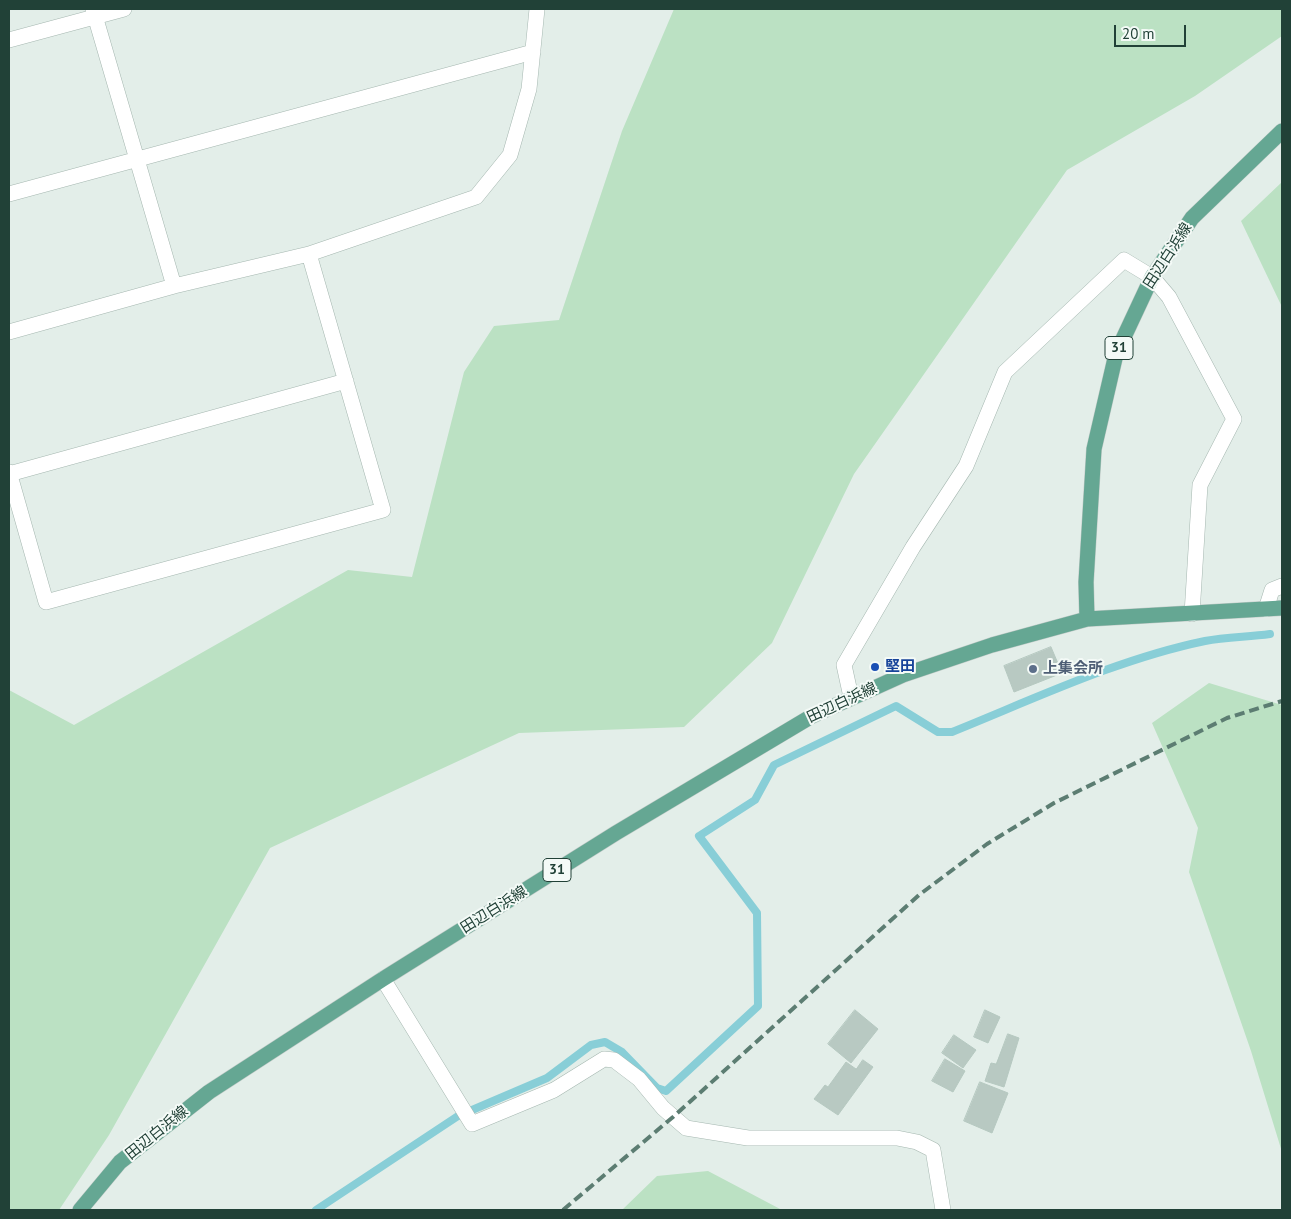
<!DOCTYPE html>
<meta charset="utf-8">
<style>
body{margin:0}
#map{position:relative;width:1291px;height:1219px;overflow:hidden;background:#e3eee9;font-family:"PT Sans",sans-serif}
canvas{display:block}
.frame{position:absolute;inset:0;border:10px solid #214137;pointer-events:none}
.scale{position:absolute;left:1114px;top:25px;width:72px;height:22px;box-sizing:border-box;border:2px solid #214137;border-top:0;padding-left:6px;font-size:15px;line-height:18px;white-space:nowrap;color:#214137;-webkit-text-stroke:4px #f4faf7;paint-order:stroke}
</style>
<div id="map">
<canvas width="1291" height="1219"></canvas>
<div class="frame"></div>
<div class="scale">20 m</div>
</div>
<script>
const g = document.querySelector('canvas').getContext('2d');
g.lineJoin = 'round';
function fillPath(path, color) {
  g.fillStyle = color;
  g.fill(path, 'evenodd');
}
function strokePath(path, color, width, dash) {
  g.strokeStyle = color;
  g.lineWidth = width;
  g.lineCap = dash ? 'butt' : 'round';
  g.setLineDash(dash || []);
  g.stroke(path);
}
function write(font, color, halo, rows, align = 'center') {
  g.font = font + ' "PT Sans","Noto Sans JP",sans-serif';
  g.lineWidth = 4;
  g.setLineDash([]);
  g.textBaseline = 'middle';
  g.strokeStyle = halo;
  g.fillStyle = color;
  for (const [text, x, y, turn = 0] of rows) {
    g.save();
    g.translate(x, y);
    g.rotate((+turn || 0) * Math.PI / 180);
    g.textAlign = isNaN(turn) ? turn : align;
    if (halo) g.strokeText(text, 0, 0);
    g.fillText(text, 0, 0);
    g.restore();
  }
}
fillPath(new Path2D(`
 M674 9H1282V36L1195 96 1067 170 854 474 772 643 684 727 519 733 270 848 109 1135 59 1210H9V690L74 725 348 570 412 577 464 372 494 326 559 320 622 131Z
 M1282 182V307L1241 221Z
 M1209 683 1282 705V1152L1251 1051 1189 872 1198 828 1152 723Z
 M708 1171 782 1210H622L657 1176Z`), '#bbe1c3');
strokePath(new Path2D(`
 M316 1210 458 1116 547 1078 591 1045 605 1042 622 1052 657 1088 666 1091 758 1006 757 913 699 836 755 800 774 765 896 706 938 732H952C1034 699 1118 659 1205 641 1226 637 1248 637 1270 634`), '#88ced7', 8);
const building = new Path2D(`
 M1051 647 1062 673 1014 692 1004 666Z
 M855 1010 878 1029 851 1063 828 1044Z
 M985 1010 1000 1017 988 1043 974 1037Z
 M1008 1034 1019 1038 1004 1087 985 1081 991 1063 996 1064Z
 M954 1035 976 1050 963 1068 942 1053Z
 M945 1059 965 1071 953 1092 932 1081Z
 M863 1060 873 1067 838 1115 814 1099 825 1085 828 1087 846 1062 856 1069Z
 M980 1082 1008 1093 992 1133 964 1121Z`);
fillPath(building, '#b8c9c2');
strokePath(building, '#b5c8c0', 1);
const minor = new Path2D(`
 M93 9 174 286
 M9 194 533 52
 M9 332 174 286 309 254 476 197 510 155 529 89 537 9
 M9 472 46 602 383 510 309 254
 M9 474 346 381
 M1266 609 1272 590 1282 586
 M851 697 844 665 913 547 966 466 1005 372 1124 260 1152 277 1169 297 1234 419 1200 485 1192 614
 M383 979 472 1124 554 1090 604 1059 614 1060 639 1079 663 1108 686 1128 748 1138H897L917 1142 933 1150 943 1210`);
const tertiary = new Path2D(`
 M9 40 124 9`);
const primary = new Path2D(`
 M1087 619 1086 582 1094 449 1116 354 1152 277 1192 218 1282 131
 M80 1210 120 1162 209 1092 383 979 616 833 812 716 903 675 992 645 1087 619 1282 608`);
strokePath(minor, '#a5b7b0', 16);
strokePath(tertiary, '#a5b7b0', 16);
strokePath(primary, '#c1cac7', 16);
strokePath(minor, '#fff', 15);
strokePath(tertiary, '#fff', 15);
strokePath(primary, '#65a793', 15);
strokePath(new Path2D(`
 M563 1210 673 1117 919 895 987 844 1054 803 1227 718 1282 701`), '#5c7d72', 4, [10, 5]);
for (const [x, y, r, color] of [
 [875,667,5,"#1a4fb4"],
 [1033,669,5,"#5c6f8a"]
]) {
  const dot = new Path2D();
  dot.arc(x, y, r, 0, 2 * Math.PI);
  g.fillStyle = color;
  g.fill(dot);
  strokePath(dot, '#f4faf7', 2);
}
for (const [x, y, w] of [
 [1119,348,28],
 [557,870,28]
]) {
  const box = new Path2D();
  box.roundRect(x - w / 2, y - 11.5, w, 23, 4);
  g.fillStyle = '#f4faf7';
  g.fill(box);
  strokePath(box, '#214137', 1);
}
write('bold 14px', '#214137', null, [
 ["31",1119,348],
 ["31",557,870]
]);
write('15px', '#214137', '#f4faf7', [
 ["田辺白浜線",1168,256,-57],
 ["田辺白浜線",842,703,-25],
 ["田辺白浜線",494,910,-32],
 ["田辺白浜線",157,1133,-39]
]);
write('bold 15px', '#164399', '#f4faf7', [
 ["堅田",885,667]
], 'left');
write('bold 15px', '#4e5e75', '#f4faf7', [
 ["上集会所",1043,669]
], 'left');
</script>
